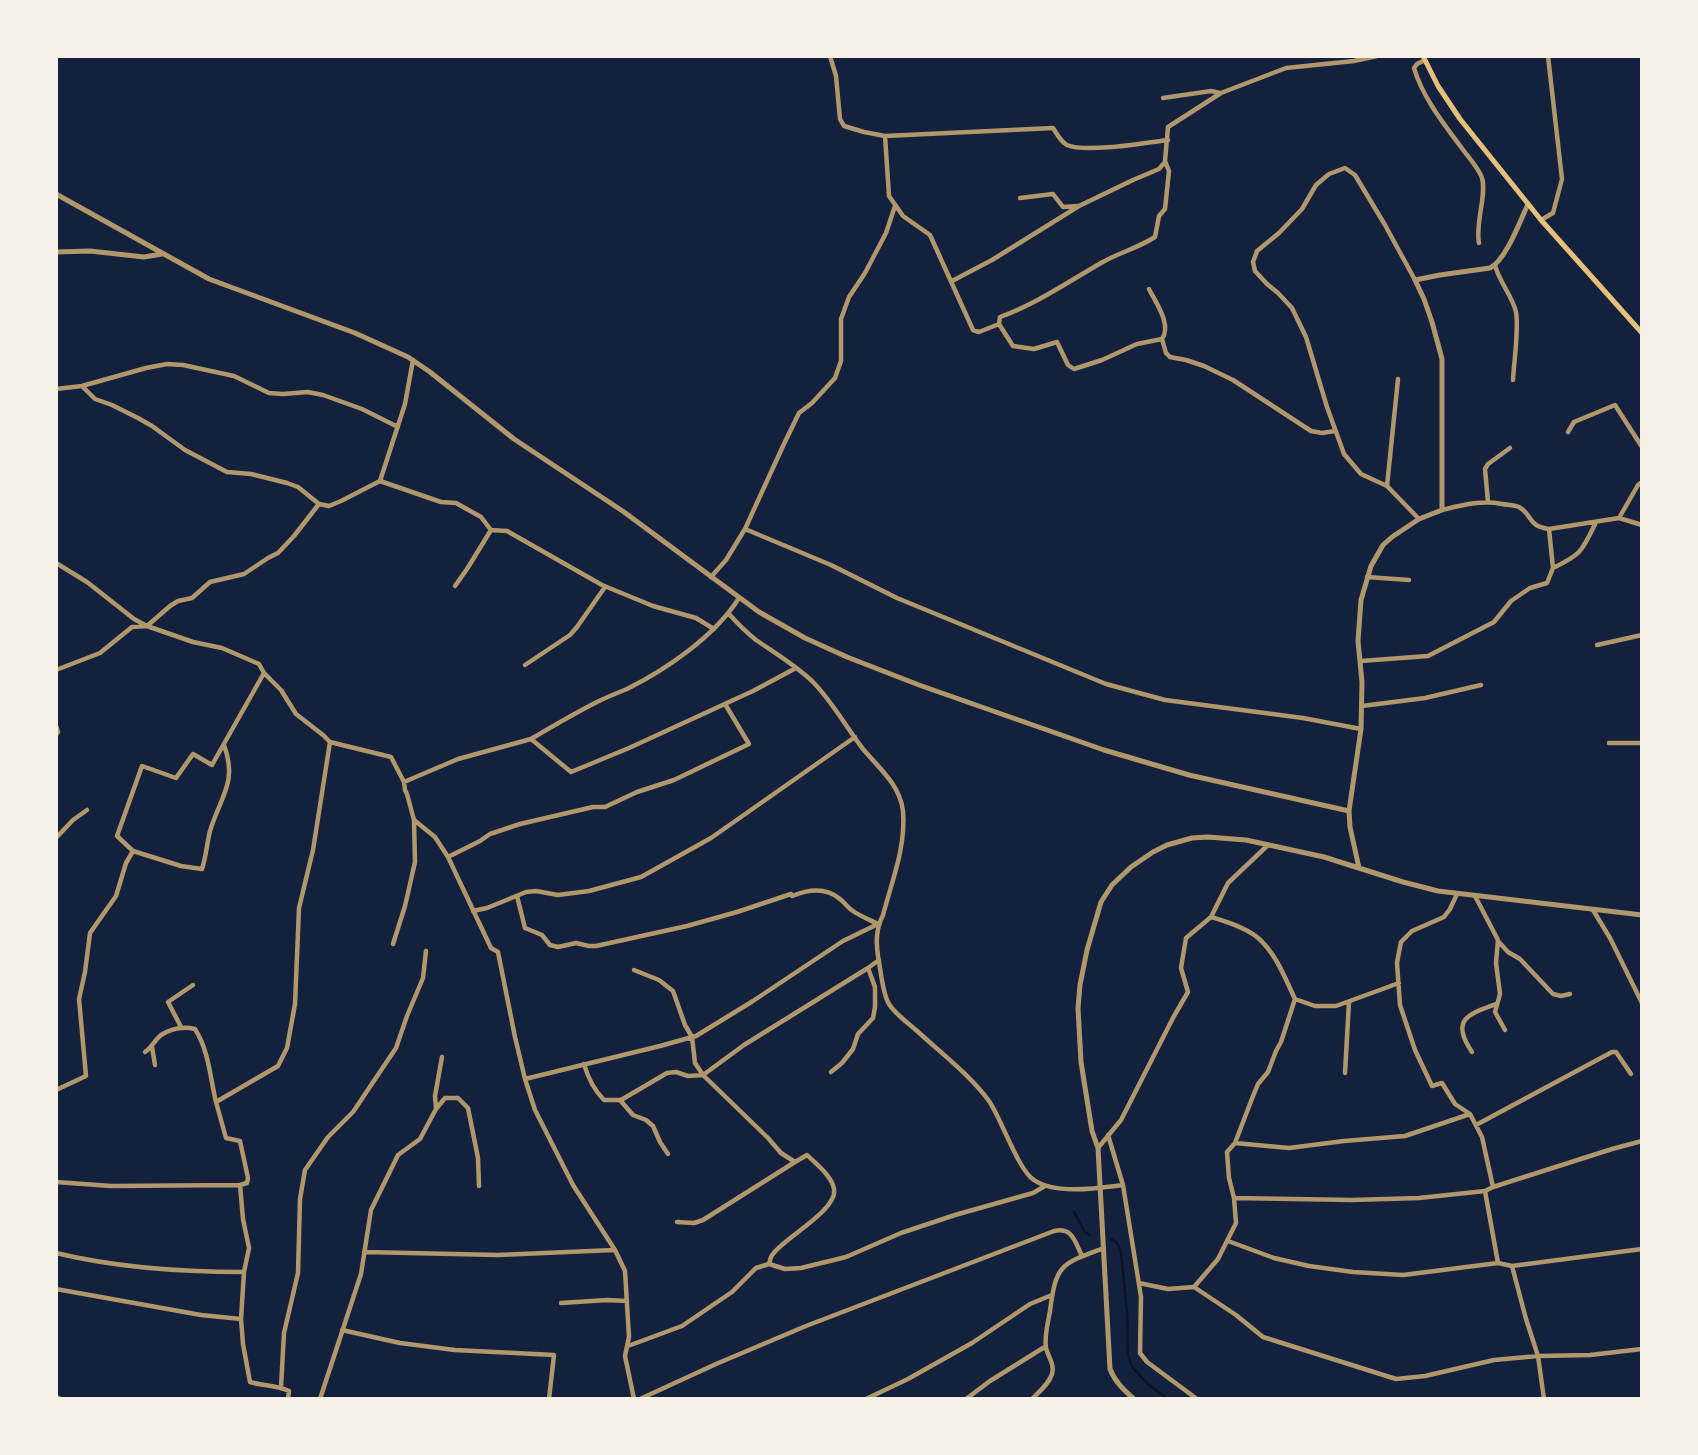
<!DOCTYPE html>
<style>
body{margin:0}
#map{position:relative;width:1698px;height:1455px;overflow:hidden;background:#14213d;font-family:Lora,serif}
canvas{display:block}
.frame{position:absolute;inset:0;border:58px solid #f6f1e7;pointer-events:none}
</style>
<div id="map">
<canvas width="1698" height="1455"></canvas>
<div class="frame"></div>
</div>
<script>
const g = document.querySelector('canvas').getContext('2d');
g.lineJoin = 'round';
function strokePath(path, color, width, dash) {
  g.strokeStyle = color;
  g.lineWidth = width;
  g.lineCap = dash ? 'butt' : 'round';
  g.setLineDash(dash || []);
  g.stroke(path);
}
strokePath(new Path2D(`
 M1074 1212 1085 1232 1090 1235
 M1111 1239 1117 1243 1121 1252 1127 1312 1128 1354 1132 1367 1149 1385 1168 1399`), '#0b132b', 2.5);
strokePath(new Path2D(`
 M830 56 836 76 840 119 844 126 864 132 885 136 1053 128C1057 134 1061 142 1067 145 1086 153 1145 143 1168 140
 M1425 60 1417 64 1414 68C1422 96 1443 123 1461 147 1468 157 1478 167 1482 178 1487 195 1475 223 1479 243
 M1163 98 1211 91 1220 93
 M885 136 889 196 903 216 930 235 973 330 979 332 999 324 1013 346 1034 349 1057 342 1068 365 1074 369 1102 360 1137 344 1162 339
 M1020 198 1053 194 1063 207 1078 206
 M1541 220 1553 213 1562 179 1548 56
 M1495 265C1499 282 1512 295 1516 312 1519 329 1514 361 1513 380
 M1415 280 1385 225 1355 175 1345 168 1329 174 1316 185 1302 209 1279 233 1257 251 1253 262 1255 271 1267 284 1278 293 1292 308 1306 337 1327 407 1344 454 1361 474 1387 486 1419 519
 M952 281 992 260 1079 206 1133 180 1159 169 1165 162
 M1149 289C1156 303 1172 325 1162 339L1166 353 1170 357 1186 360 1204 366 1233 380 1311 431 1322 433 1335 431
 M999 324 1000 317C1036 304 1068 282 1101 263 1118 253 1138 248 1155 237L1159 216 1165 209 1169 171 1165 161 1168 127 1221 93 1286 68 1354 61 1377 56
 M82 386 146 368 167 364 183 365 234 376 269 393 283 394 308 392 323 395 362 409 398 427
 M56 389 82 386 95 399 112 405 138 418 152 426 185 450 227 472 251 474 287 483 298 487 319 504 329 506 341 501 380 481 405 404 413 360
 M1568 432 1574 422 1615 405 1642 447
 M380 481 441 502 456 503 481 517 491 530 507 531 602 585 653 606 696 618 714 629
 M1387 486 1398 379
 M1488 502 1485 469 1488 464 1510 448
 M1442 510C1463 505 1481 500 1502 504 1507 505 1514 505 1519 507 1533 515 1527 526 1549 529L1619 518 1642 525
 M1619 518 1638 485 1642 482
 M745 529 783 446 799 413 812 403 835 378 841 361V319L849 297 865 273 886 233 895 206
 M56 563 87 582 134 619 147 626 170 606 178 601 192 598 210 582 244 574 268 558 278 553 294 536 319 504
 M1553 568C1582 554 1582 551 1596 522
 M711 577 726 560 745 529 831 565 897 598 1106 684 1165 700 1303 718 1361 729
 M1367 577 1409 580
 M455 586 467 569 491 530
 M729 614C737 623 746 632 756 640 775 653 795 665 812 681 832 701 846 727 863 749 879 768 900 785 903 811 906 847 892 881 883 915 875 931 876 945 879 962 881 973 883 995 889 1004 895 1014 907 1022 916 1030 941 1053 969 1074 989 1101 1002 1120 1018 1170 1034 1180 1055 1195 1099 1188 1123 1185
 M1597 645 1642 635
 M1361 661 1428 656 1494 622 1511 601 1530 588 1547 583 1553 568 1549 529
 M525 665 570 635 577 627 605 587
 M56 670 100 653 132 627 147 626 193 642 222 648 259 664 264 673 281 690 296 714 323 735 330 742 391 757 404 782 405 790 407 794 414 820 435 837 448 857 491 948 498 952 515 1037 525 1079 535 1110 573 1185 615 1250 625 1271 629 1337 625 1356 634 1399
 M1362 706 1425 698 1481 685
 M56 726 58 732 56 735
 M531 739C553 726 575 713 597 702 607 697 617 693 627 689 667 669 715 636 739 598
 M1609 743H1642
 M404 782 458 759 531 739 571 772 629 748 753 691 796 668
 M56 838 73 820 87 810
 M133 851 181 866 202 869C206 857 207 843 210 831 220 797 238 783 224 745
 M448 857 480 841 490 834 520 824 593 807H605L637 792 674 780 749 744 725 704
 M1457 894 1450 909 1444 917 1412 931 1401 942 1399 952 1397 963 1400 1005 1415 1050 1432 1086 1442 1083 1455 1104 1470 1114 1482 1137 1493 1187 1485 1191 1498 1263 1512 1266 1526 1319 1538 1356 1544 1399
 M517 896 525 928 542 935 550 945 558 947 576 943 589 946H596L687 926 737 912 791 894 792 896C809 889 826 887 840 899 845 903 848 908 853 911 860 916 870 920 878 924
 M1475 896 1498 940 1496 963 1500 994 1495 1012 1505 1030
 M1593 910 1610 938 1642 1003
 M473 911 487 908 526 892 536 891 558 895 589 891 641 877 711 838 855 737
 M1211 917C1227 922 1244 927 1257 937 1276 953 1285 978 1295 999L1315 1006H1336L1399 983
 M1498 941 1508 952 1520 959 1553 994 1561 996 1570 994
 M393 944 405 906 415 862 414 821
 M634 970 659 980 673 991 685 1025 692 1037 695 1063 703 1075
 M181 1027 168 1002 193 985
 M152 1047 155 1065
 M145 1052C152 1047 155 1040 161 1035 172 1028 183 1026 195 1029 209 1051 210 1077 216 1102
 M1472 1052C1450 1020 1468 1014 1496 1004
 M584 1064C588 1078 594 1090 604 1100H621L667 1073 676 1072 688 1076 703 1075
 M831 1072 842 1063 853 1049 858 1034 873 1018 875 1007V987L868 968
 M1345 1073 1349 1002
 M525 1079 660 1046 696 1036 753 1001 843 941 878 924
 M56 1090 86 1076 79 999 85 972 90 933 116 896 126 863 133 851 117 836 142 766 176 778 193 754 212 765 264 673
 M620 1100 633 1115 646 1120 653 1126 660 1142 668 1154
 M436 1108 435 1096 442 1057
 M1476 1125 1612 1052H1616L1631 1074
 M1108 1135 1123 1185 1141 1297 1140 1353 1147 1362 1197 1399
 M1235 1143 1253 1096 1258 1084 1268 1072 1276 1051 1281 1042 1295 999
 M1098 1148 1121 1120 1174 1016 1188 992 1181 968 1186 938 1211 917 1228 883 1268 845
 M56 1182 111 1186 240 1185 243 1219 249 1248 244 1272
 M240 1185 247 1183 248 1178 240 1141 226 1138 216 1102 278 1066 287 1048 295 1004 299 908 313 850 330 742
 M1493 1187 1612 1149 1642 1141
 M1234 1198 1352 1200 1419 1198 1485 1191
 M677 1222 694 1223 703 1220 795 1162
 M1228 1241 1274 1258 1309 1266 1353 1272 1403 1275 1498 1263
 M364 1252 498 1255 614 1250
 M56 1253C118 1268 181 1272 244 1272L241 1319 201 1315 56 1289
 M769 1264C770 1261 770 1257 773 1254 784 1238 838 1210 834 1189 832 1176 816 1164 807 1155L795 1162 781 1153 768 1138 703 1075 744 1045 868 968 879 960
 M1512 1266 1642 1249
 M1139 1283 1168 1289 1194 1287 1218 1259 1236 1223 1234 1198 1229 1178 1227 1152 1235 1143 1289 1148 1344 1141 1405 1136 1470 1114
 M1194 1287 1236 1315 1263 1337 1396 1379 1425 1376 1494 1360 1538 1356 1590 1355 1642 1349
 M561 1303 607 1300 627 1301
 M241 1319 243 1344 250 1382C263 1386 277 1385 289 1391L288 1399
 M342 1330 400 1343 455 1350 554 1355 549 1399
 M628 1346 682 1326 732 1292 756 1268 769 1264 785 1269 801 1268 846 1257 901 1233 955 1215 1033 1193 1045 1186
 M281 1387 284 1333 298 1273 300 1199 305 1170 328 1137 353 1112 396 1048 407 1016 423 978 426 951
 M56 1397 61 1399
 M320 1399 361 1274 371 1210 398 1155 420 1139 436 1109 445 1098H458L468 1108 478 1158 479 1186
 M640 1399 716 1364 806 1326 1054 1231C1073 1227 1075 1242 1082 1256
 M866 1399 908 1379 972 1343 1030 1304 1052 1295
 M966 1399 990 1381 1043 1348H1046
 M1032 1399C1039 1392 1049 1384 1052 1374 1055 1364 1048 1357 1046 1348 1044 1336 1048 1323 1050 1311 1056 1264 1061 1264 1104 1248`), '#b1986c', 4.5);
strokePath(new Path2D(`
 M56 194 209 279 355 333 408 357 430 372 514 439 624 512 759 612 805 638 847 657 919 685 1104 750 1189 775 1349 811
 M56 252 90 251 144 257 162 254
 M1359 868 1350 827 1349 811 1361 729 1362 682 1358 641 1361 600 1371 566 1383 545 1392 537 1419 519 1442 510V359L1432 322 1424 299 1415 280 1440 275 1490 268C1506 260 1520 221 1528 204
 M1134 1399C1124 1390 1115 1382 1110 1369L1098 1148 1092 1131 1081 1062 1078 1008 1080 985 1087 950 1101 902 1112 885 1131 867 1153 852 1167 845 1192 838 1208 837 1246 840 1324 857 1403 882 1438 891 1642 915`), '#b1986c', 5);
strokePath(new Path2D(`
 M1423 56 1438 86 1460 119 1541 220 1642 333`), '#e5c07b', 5);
</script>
